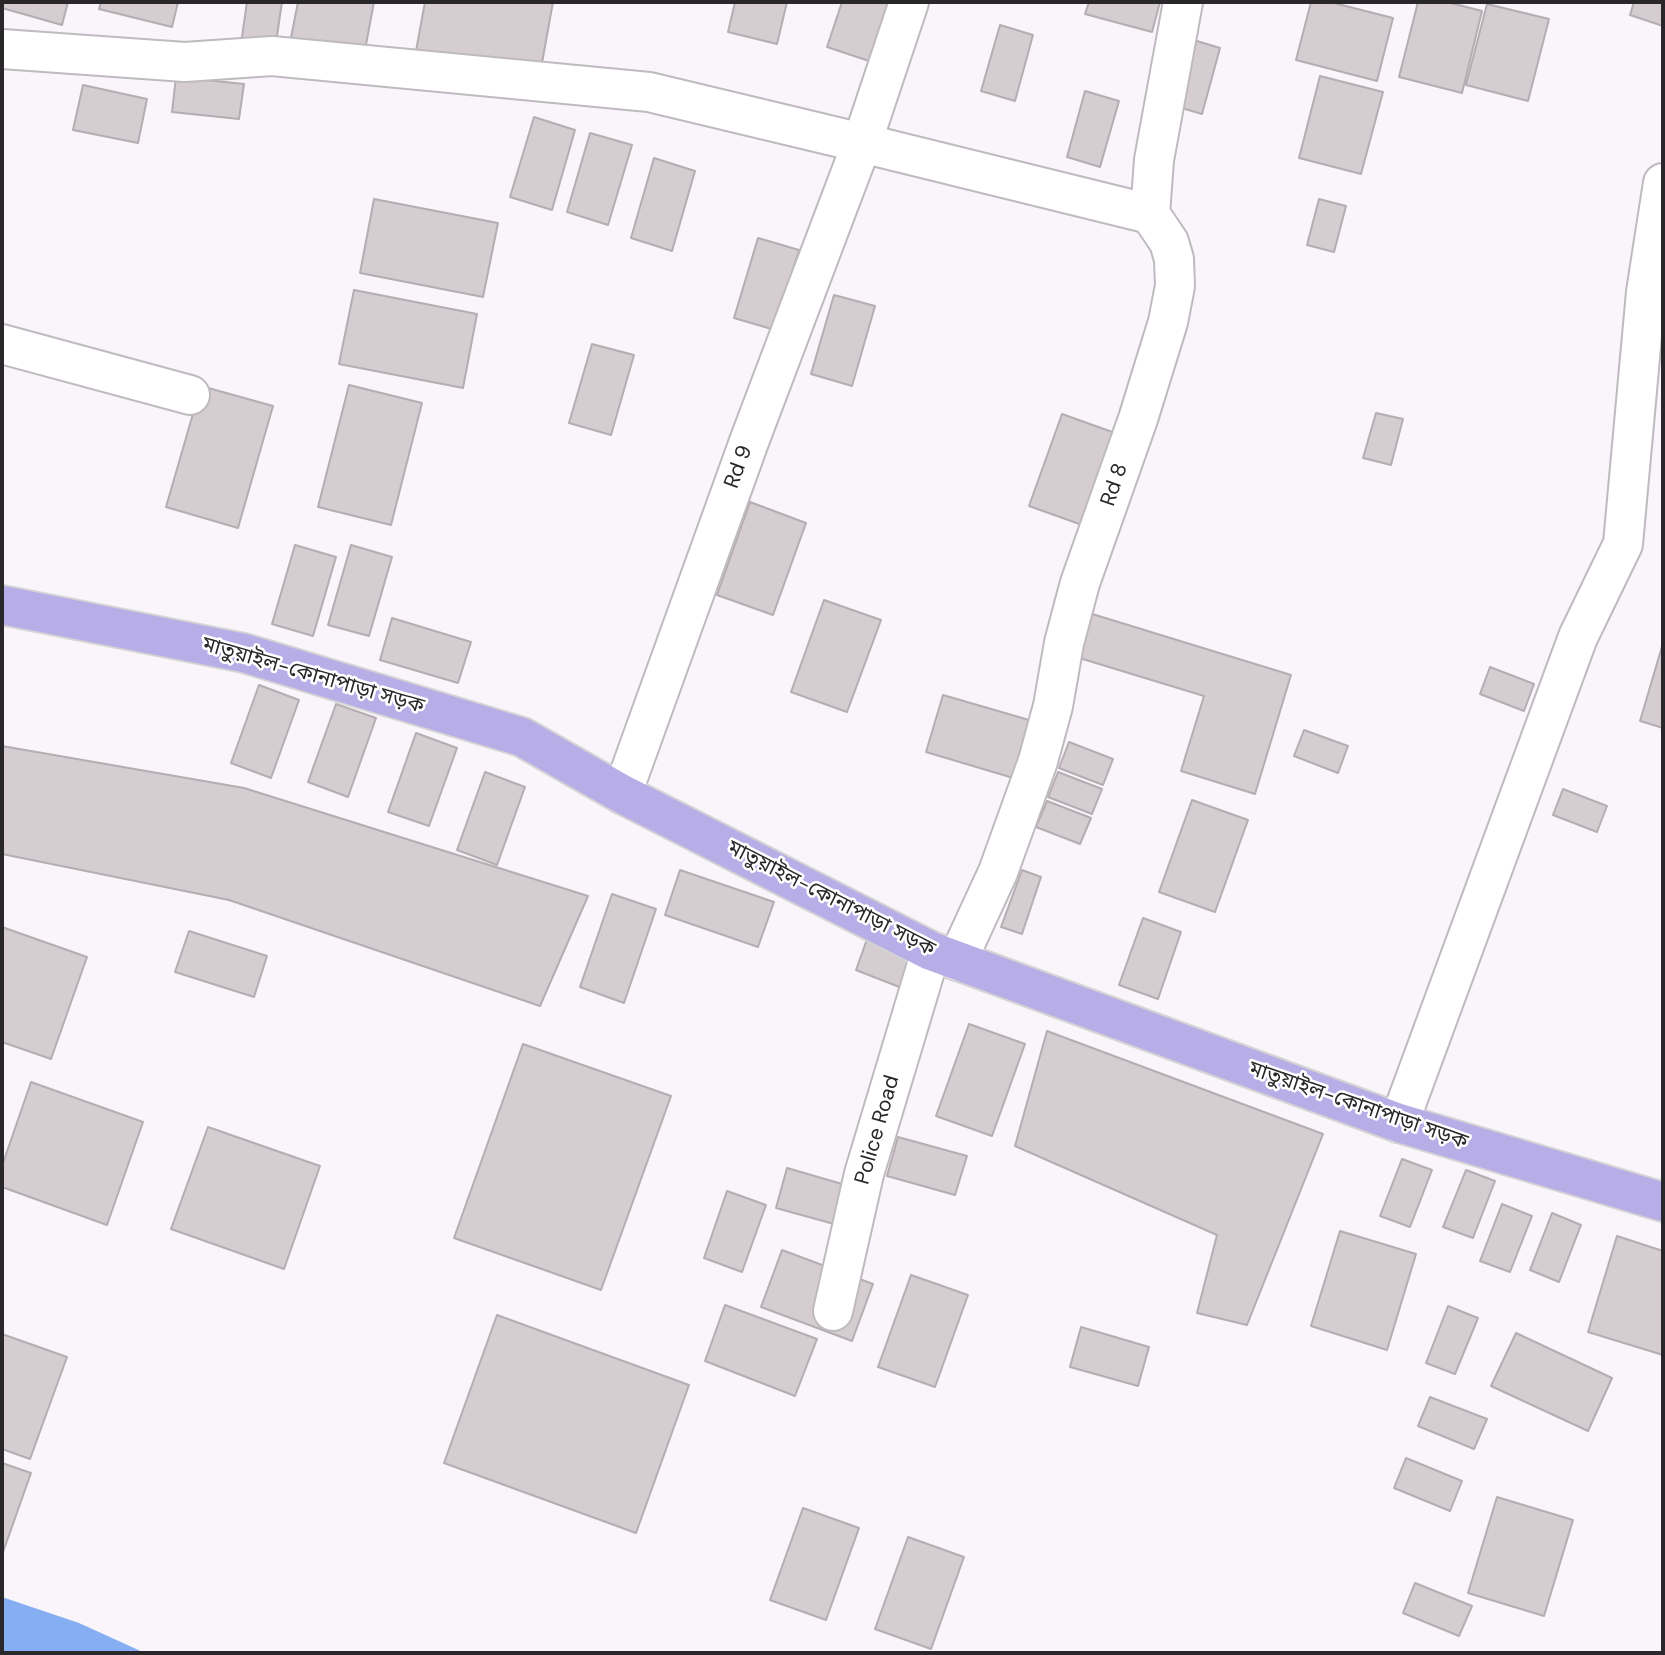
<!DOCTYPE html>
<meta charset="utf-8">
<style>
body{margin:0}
#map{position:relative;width:1665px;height:1655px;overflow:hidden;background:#f9f5fb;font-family:"DM Sans",sans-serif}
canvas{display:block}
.frame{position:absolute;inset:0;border:4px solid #292729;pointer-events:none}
</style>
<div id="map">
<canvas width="1665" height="1655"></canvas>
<div class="frame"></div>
</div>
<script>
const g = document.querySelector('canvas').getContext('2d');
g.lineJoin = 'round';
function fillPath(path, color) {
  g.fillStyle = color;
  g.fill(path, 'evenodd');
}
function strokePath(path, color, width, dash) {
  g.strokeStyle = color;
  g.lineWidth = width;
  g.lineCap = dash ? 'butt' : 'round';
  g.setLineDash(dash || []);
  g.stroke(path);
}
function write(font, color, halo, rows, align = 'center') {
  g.font = font + ' "DM Sans","Noto Sans Bengali",sans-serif';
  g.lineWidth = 5;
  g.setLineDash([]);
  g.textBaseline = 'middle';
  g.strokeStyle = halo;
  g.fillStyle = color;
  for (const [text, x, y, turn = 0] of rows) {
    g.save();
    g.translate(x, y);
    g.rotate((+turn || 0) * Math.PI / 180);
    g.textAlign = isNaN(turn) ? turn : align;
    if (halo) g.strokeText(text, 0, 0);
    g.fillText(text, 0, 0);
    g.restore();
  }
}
fillPath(new Path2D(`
 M2 1597 79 1623 145 1653H2Z`), '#85aff2');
const building = new Path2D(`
 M2 2H68L62 25 2 8Z
 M101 2H178L172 27 99 9Z
 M247 2H282L274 56 240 51Z
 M298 2H374L359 82 285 68Z
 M425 2H553L540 74 416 51Z
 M735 2H787L777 44 728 32Z
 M842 2H895L875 63 827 47Z
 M1089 2H1160L1152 32 1085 14Z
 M1311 2H1330L1393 18 1377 81 1296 60Z
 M1418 2H1447L1482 11 1462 93 1399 77Z
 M1634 2H1663V26L1630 15Z
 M1487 4 1549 19 1528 101 1466 85Z
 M1000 25 1033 35 1015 101 981 91Z
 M1187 38 1220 48 1202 114 1168 104Z
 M1320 76 1383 92 1361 174 1299 158Z
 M176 77 244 84 239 119 172 112Z
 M83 85 147 99 138 143 73 130Z
 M1085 91 1119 101 1100 167 1067 157Z
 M534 117 575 130 552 210 510 197Z
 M590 133 632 145 608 225 567 212Z
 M654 158 695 171 672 251 631 238Z
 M374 199 498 223 483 297 360 273Z
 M1319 199 1346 206 1334 252 1307 245Z
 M758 238 799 250 775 330 734 318Z
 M354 290 477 314 463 388 339 364Z
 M834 295 875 306 852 386 811 374Z
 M592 344 634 355 611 435 569 423Z
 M349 385 422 403 391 525 318 507Z
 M201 386 273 406 238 528 166 507Z
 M1376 413 1403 419 1391 465 1363 458Z
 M1062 414 1118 434 1085 526 1029 506Z
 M750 502 806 523 773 615 717 595Z
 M295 545 336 557 313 636 272 624Z
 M351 545 392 557 369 636 328 625Z
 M824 600 881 620 847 712 791 692Z
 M1089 613 1291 675 1255 794 1181 771 1204 696 1076 657Z
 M392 618 471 642 458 683 380 660Z
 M1663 643V728L1640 721Z
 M1490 667 1534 684 1524 711 1480 694Z
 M259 685 299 700 271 778 231 763Z
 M943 695 1036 722 1020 780 926 752Z
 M336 704 376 718 348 797 308 782Z
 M1304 730 1348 746 1338 773 1294 756Z
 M416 733 457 748 429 826 388 812Z
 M1069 742 1113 759 1103 785 1059 768Z
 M2 746 244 788 588 896 540 1006 229 900 2 854Z
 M485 772 525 787 497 865 457 850Z
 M1058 772 1102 789 1092 814 1048 797Z
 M1563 789 1607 806 1597 832 1553 815Z
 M1192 800 1248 820 1215 912 1159 892Z
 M1047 801 1091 818 1080 844 1036 827Z
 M680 870 774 902 758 947 665 915Z
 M1022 870 1041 877 1022 934 1001 927Z
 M612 894 656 909 624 1003 580 987Z
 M1143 918 1181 932 1158 999 1119 985Z
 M2 927 87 957 51 1059 2 1042Z
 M871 928 920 953 907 990 856 970Z
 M189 931 267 956 254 997 175 972Z
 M969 1024 1025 1044 992 1136 936 1116Z
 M1047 1031 1323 1134 1247 1325 1197 1313 1217 1235 1015 1146Z
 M523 1044 671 1096 601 1290 454 1238Z
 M31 1082 143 1122 107 1225 2 1187V1166Z
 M208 1127 320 1166 284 1269 171 1229Z
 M898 1137 967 1156 955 1195 887 1176Z
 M1402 1159 1432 1170 1410 1227 1380 1216Z
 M787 1168 856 1188 845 1227 776 1208Z
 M1466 1170 1495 1181 1473 1238 1443 1227Z
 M727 1191 766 1205 742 1272 704 1258Z
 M1502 1204 1532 1216 1510 1272 1480 1261Z
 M1552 1213 1581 1225 1559 1282 1530 1270Z
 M1340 1231 1416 1254 1387 1350 1311 1326Z
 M1617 1236 1663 1251V1355L1588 1332Z
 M782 1250 873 1284 852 1341 761 1307Z
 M911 1275 968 1295 935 1387 878 1367Z
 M725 1305 817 1339 795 1396 705 1361Z
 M1448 1306 1478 1318 1455 1374 1426 1363Z
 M497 1315 689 1385 636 1533 444 1463Z
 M1081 1327 1149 1347 1138 1386 1070 1367Z
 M1516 1333 1612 1378 1588 1431 1491 1386Z
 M2 1334 67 1357 30 1459 2 1449Z
 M1430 1397 1487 1419 1474 1449 1418 1426Z
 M1406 1458 1462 1481 1450 1511 1394 1488Z
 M2 1463 31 1473 2 1555Z
 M1497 1497 1573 1520 1544 1616 1468 1593Z
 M803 1508 859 1528 826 1620 770 1600Z
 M908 1537 964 1557 931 1649 875 1629Z
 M1415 1583 1472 1606 1459 1636 1403 1613Z`);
fillPath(building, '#d5cdd0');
strokePath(building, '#b4adb1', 2);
const minor = new Path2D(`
 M909 2 862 143 1150 214
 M2 49 185 62 272 56 649 92 862 143 750 439 622 794
 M2 344 190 395
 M957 961 998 872 1038 761 1053 706 1064 643 1080 583 1138 419 1168 322 1175 286 1174 259 1169 242 1150 214 1154 160 1183 2
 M1399 1123 1578 637 1623 544 1646 292 1663 183
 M833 1311 864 1174 931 951`);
const major = new Path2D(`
 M2 605 244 653 522 737 622 794 931 951 1399 1123 1663 1202`);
strokePath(minor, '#bebabf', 42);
strokePath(major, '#d4d4d4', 42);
strokePath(minor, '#fff', 38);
strokePath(major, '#b7aee8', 38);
write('21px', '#292729', '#fff', [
 ["Rd 9",739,467,-70],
 ["Rd 8",1115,485,-71],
 ["মাতুয়াইল-কোনাপাড়া সড়ক",313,676,16],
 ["মাতুয়াইল-কোনাপাড়া সড়ক",831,899,27],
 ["মাতুয়াইল-কোনাপাড়া সড়ক",1358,1106,19],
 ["Police Road",878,1130,-74]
]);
</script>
